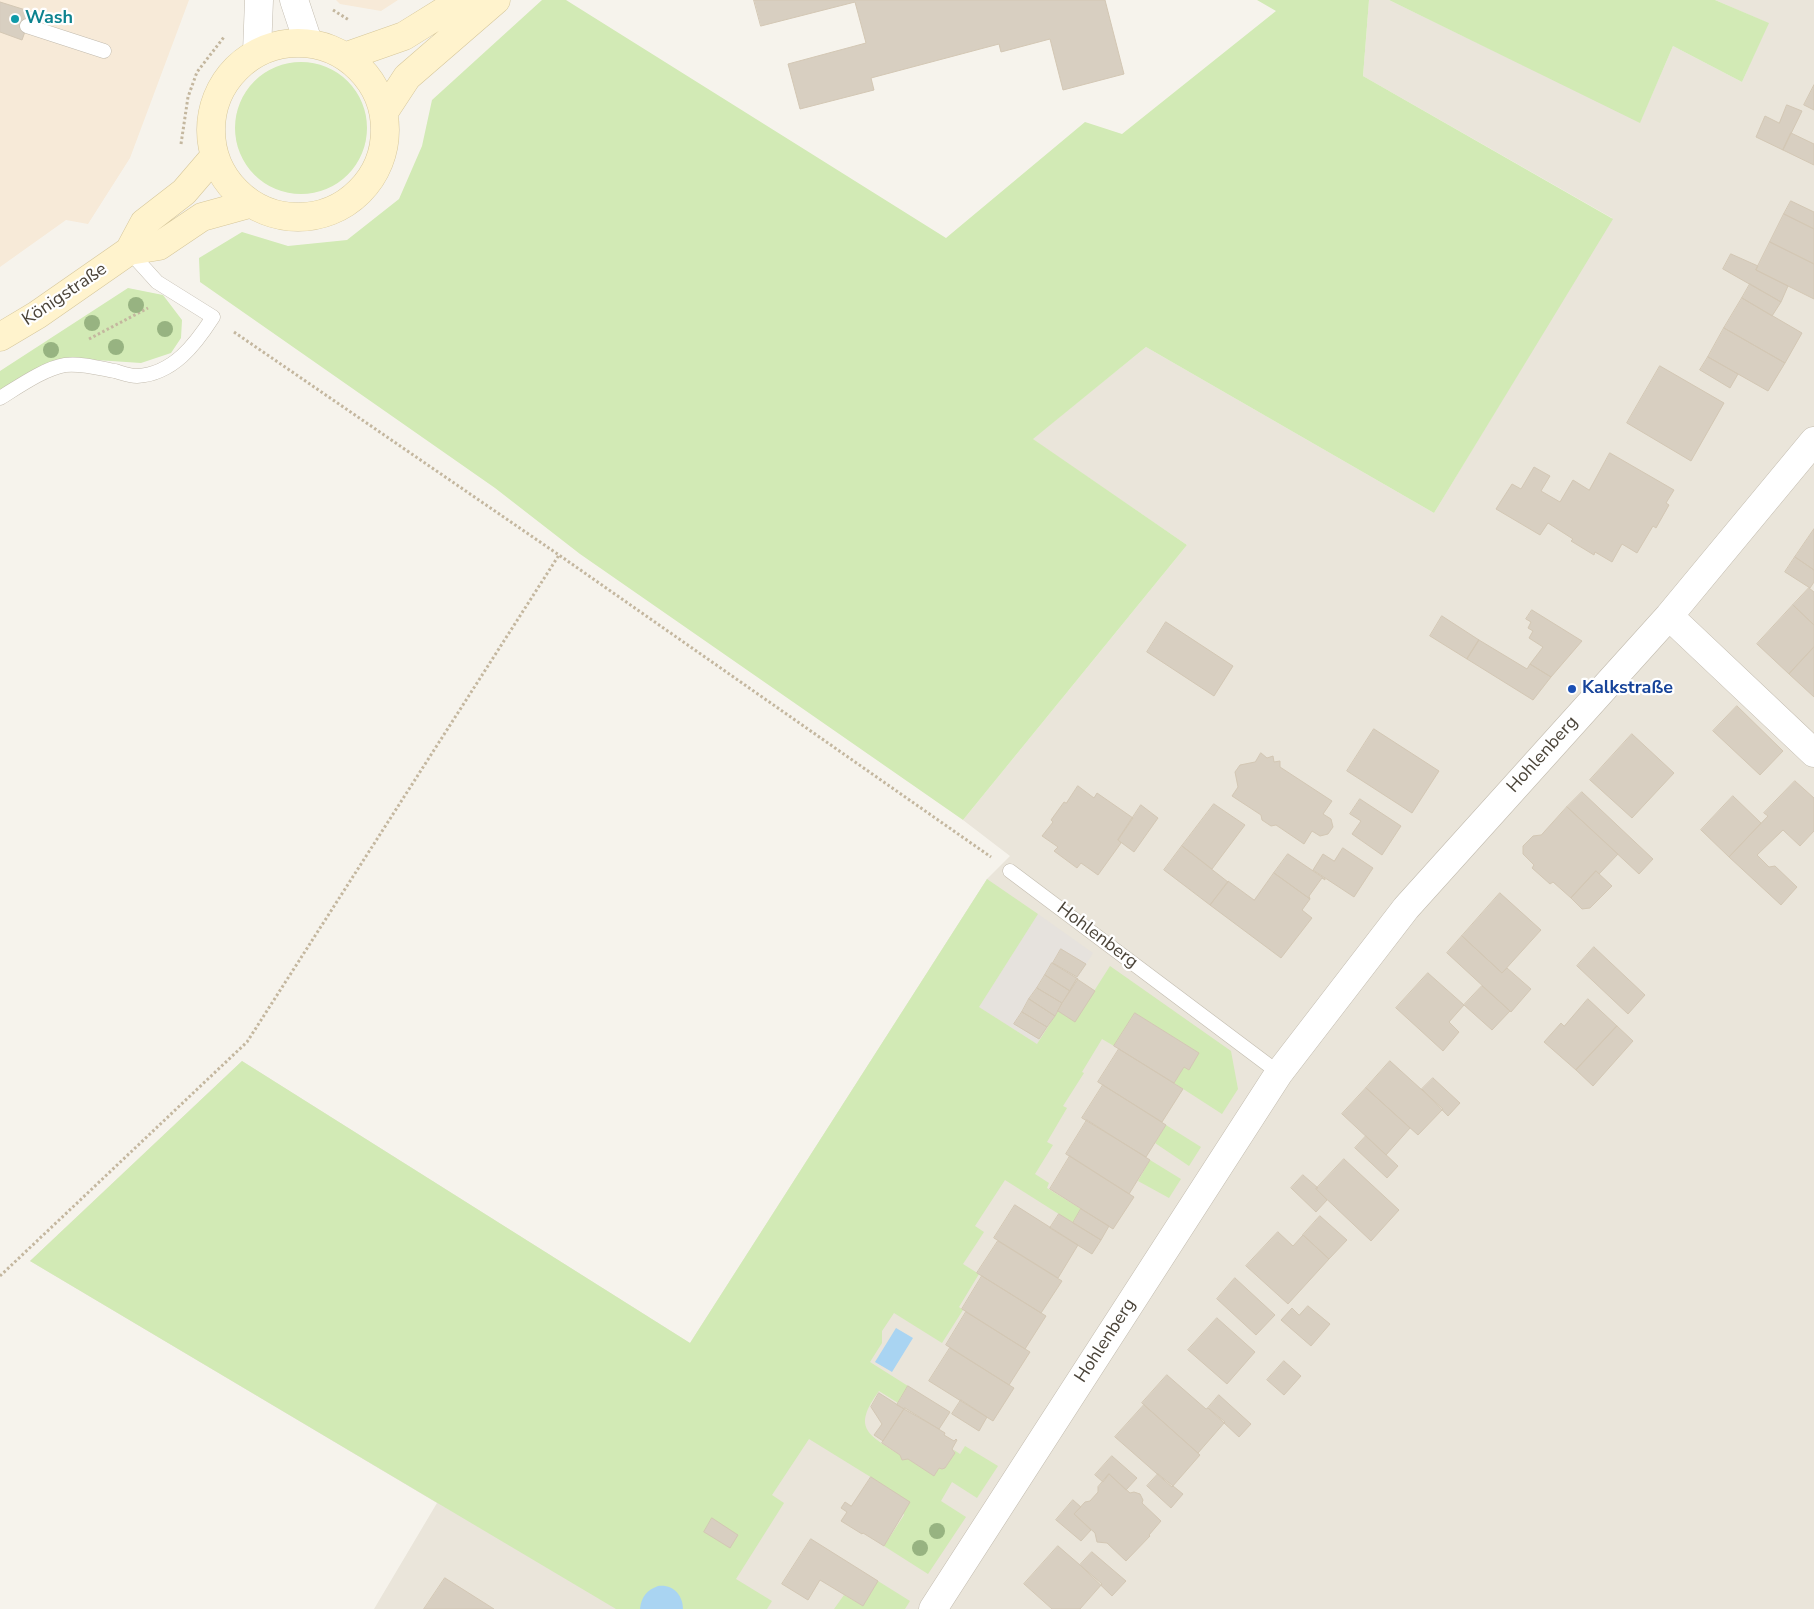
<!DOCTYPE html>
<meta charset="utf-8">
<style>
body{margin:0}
canvas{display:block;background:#f6f3ec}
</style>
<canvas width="1814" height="1609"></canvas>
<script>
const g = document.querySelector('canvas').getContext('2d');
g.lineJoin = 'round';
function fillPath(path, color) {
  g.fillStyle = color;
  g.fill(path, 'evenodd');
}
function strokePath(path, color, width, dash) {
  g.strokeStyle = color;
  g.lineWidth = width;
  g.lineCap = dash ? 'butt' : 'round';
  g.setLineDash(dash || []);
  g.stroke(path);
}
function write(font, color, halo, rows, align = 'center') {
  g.font = font + ' "Nunito Sans",sans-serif';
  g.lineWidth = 4.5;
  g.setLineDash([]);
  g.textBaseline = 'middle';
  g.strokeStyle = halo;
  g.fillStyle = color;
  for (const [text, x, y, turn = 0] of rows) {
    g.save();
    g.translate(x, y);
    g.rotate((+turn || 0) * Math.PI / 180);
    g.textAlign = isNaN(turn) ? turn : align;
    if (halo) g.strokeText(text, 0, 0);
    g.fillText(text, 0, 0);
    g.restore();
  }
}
fillPath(new Path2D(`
 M1369 0H1389L1640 122 1673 46 1742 82 1768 23 1715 0H1814V1609H374L437 1503 30 1261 242 1061 690 1343 987 879 1010 856 963 820 1187 545 1032 439 1146 347 1434 513 1612 218 1363 76Z`), '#eae5da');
fillPath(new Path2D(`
 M0 0H189L130 158 88 224 66 220 0 267Z
 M336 0H398L381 11 340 4Z`), '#f7ead8');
fillPath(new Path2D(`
 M1038 914 1093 953 1037 1044 979 1007Z`), '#e6e2dd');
fillPath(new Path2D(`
 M542 0H566L946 238 1085 122 1122 134 1276 11 1257 0H1369L1363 76 1613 219 1434 513 1146 347 1033 439 1187 545 963 820 580 554 495 488 200 282 199 258 242 232 288 246 347 240 399 199 422 146 432 100Z
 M1389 0H1715L1769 23 1742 82 1673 46 1640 123Z
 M235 128a66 66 0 1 1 132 0a66 66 0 1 1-132 0Z
 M128 288 163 295 182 320 181 338 171 353 141 363 66 358 0 392V371Z
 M987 879 1038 914 979 1007 1037 1044 1058 1011 1075 1021 1110 966 1231 1051 1238 1089 1222 1114 1174 1083 1184 1067 1189 1070 1199 1053 1135 1013 1114 1046 1102 1039 1082 1072 1084 1073 1063 1106 1067 1108 1047 1142 1053 1145 1035 1174 1049 1183 1047 1188 1081 1209 1073 1223 1005 1180 975 1226 984 1232 963 1264 979 1274 959 1307 963 1310 942 1343 894 1313 882 1331V1343L870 1362 908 1386 898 1403 879 1391C852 1428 867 1434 900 1455L902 1460 908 1459 934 1476 939 1468 942 1469 945 1468 955 1453 954 1450 960 1454 965 1446 998 1466 977 1498 952 1482 941 1501 966 1517 928 1574 884 1546 904 1515 890 1489 809 1439 772 1495 784 1503 736 1579 772 1601 767 1609H616L30 1261 242 1061 690 1343Z
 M1166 1125 1201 1147 1189 1166 1155 1143Z
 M1150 1160 1181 1179 1169 1198 1138 1181Z
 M878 1581 910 1601 905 1609H834L844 1595 863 1606Z`), '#d2eab5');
fillPath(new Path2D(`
 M896 1328 913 1338 892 1372 875 1362Z
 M658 1586C673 1584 683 1595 683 1609H640C641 1597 647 1590 658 1586Z`), '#a9d4f2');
const building = new Path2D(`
 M754 0H1105L1124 74 1063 90 1050 39 1001 52 999 44 871 78 874 90 800 109 788 64 866 43 855 2 761 26Z
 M0 2 32 12 22 40 0 32Z
 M1814 85V110L1804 105Z
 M1787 105 1802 111 1783 150 1756 137 1765 116 1779 123Z
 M1791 133 1814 144V165L1783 150Z
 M1791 201 1814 212V229L1784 214Z
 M1784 214 1814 229V264L1770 242Z
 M1770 242 1814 264V299L1756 270Z
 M1731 254 1758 266 1756 270 1788 286 1781 302 1723 269Z
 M1750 284 1781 302 1772 316 1742 298Z
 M1742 298 1802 333 1785 363 1724 328Z
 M1724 328 1785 363 1768 391 1708 357Z
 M1708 357 1738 374 1730 388 1700 370Z
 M1660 366 1724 403 1691 461 1627 423Z
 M1610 453 1674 490 1666 503 1669 505 1656 528 1653 526 1637 553 1622 544 1612 562 1595 552 1594 555 1571 541 1573 539 1548 523 1540 535 1496 509 1512 484 1521 489 1534 467 1550 476 1541 491 1560 502 1573 480 1589 490Z
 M1814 529V570L1795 557Z
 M1795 557 1814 570V582L1810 588 1785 572Z
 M1809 588 1814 592V625L1793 605Z
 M1793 605 1814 625V647L1789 674 1757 644Z
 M1532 610 1582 641 1551 677 1530 664 1543 647 1529 638 1533 631 1528 628 1531 622 1526 619Z
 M1442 616 1479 640 1467 659 1430 636Z
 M1166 622 1233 666 1214 696 1147 652Z
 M1479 640 1527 669 1530 664 1551 677 1533 700 1467 659Z
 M1814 647V697L1789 674Z
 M1737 706 1783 751 1760 775 1713 731Z
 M1374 729 1439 771 1412 813 1347 771Z
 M1632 734 1674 773 1632 818 1590 780Z
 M1261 753 1267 758 1273 756 1274 762 1280 761V767L1332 801 1323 814 1331 819 1333 827 1328 834 1320 836 1312 831 1304 844 1276 825 1271 826 1262 820 1261 815 1232 796 1238 787 1235 772 1240 765 1255 762Z
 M1795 781 1814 798V831L1800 846 1783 830 1757 855 1769 867 1775 866 1797 887 1781 905 1729 857 1768 816 1764 813Z
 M1078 786 1094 798 1097 793 1133 818 1118 840 1121 843 1098 875 1081 863 1077 868 1054 851 1058 847 1042 836 1053 822 1051 820 1064 802 1066 803Z
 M1582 792 1653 859 1639 874 1567 807Z
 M1733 796 1761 823 1729 857 1701 830Z
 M1360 799 1401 826 1382 855 1352 834 1361 821 1350 814Z
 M1214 804 1245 825 1212 869 1182 846Z
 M1141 805 1158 818 1134 852 1118 840Z
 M1567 807 1618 854 1599 874 1596 871 1571 898 1553 882 1550 884 1532 868 1534 865 1523 854V846L1533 836 1541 835Z
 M1182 846 1228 882 1210 905 1164 870Z
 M1343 848 1373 868 1354 897 1313 870 1323 854 1334 861Z
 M1288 854 1325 879V880L1322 878 1309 896 1310 899 1274 873Z
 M1596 871 1612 886 1590 908 1582 909 1571 898Z
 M1274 873 1310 899 1302 910 1312 918 1281 958 1210 905 1228 881 1254 900Z
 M1500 893 1541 930 1502 973 1462 936Z
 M1462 936 1502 973 1507 968 1531 989 1511 1012 1447 953Z
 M1594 947 1645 995 1628 1014 1577 966Z
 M1061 949 1086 964 1077 977 1053 963Z
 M1052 963 1078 979 1070 991 1045 975Z
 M1428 973 1464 1005 1449 1022 1459 1032 1443 1051 1396 1008Z
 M1045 975 1070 991 1062 1003 1037 988Z
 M1077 979 1095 991 1075 1022 1058 1011Z
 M1482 986 1510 1011 1492 1030 1464 1005Z
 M1037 988 1062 1003 1055 1016 1029 999Z
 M1029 999 1055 1016 1047 1027 1022 1012Z
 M1588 999 1617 1026 1576 1070 1544 1042 1561 1023 1564 1026Z
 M1022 1012 1047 1027 1039 1039 1014 1024Z
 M1135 1013 1199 1053 1189 1070 1184 1067 1174 1083 1114 1046Z
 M1617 1026 1633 1041 1593 1086 1576 1070Z
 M1119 1049 1183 1089 1162 1122 1098 1082Z
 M1390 1061 1443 1109 1418 1135 1366 1088Z
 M1433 1078 1460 1103 1448 1116 1422 1089Z
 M1103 1085 1166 1125 1146 1157 1082 1118Z
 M1366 1088 1410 1128 1386 1155 1342 1114Z
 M1087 1120 1150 1160 1129 1194 1066 1154Z
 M1366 1136 1398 1166 1387 1178 1355 1148Z
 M1070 1156 1134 1197 1113 1229 1050 1189Z
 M1344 1159 1399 1210 1371 1241 1316 1189Z
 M1303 1175 1318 1188 1316 1189 1327 1200 1316 1212 1291 1188Z
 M1015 1205 1078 1245 1058 1278 994 1238Z
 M1081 1209 1109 1226 1101 1240 1073 1223Z
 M1059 1214 1101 1240 1092 1254 1050 1228Z
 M1320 1216 1347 1240 1329 1259 1303 1235Z
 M1278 1232 1293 1246 1303 1235 1329 1259 1288 1304 1246 1266Z
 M998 1241 1062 1281 1041 1313 977 1273Z
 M982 1276 1046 1316 1025 1349 962 1309Z
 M1235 1278 1275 1315 1256 1335 1217 1299Z
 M1308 1306 1330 1324 1311 1346 1281 1320 1292 1308 1299 1315Z
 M966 1312 1030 1352 1009 1385 946 1345Z
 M1217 1318 1255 1352 1227 1384 1188 1350Z
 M950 1348 1014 1388 993 1421 929 1381Z
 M1284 1361 1301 1376 1284 1395 1267 1380Z
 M1167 1375 1206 1409 1208 1408 1225 1422 1198 1453 1142 1403Z
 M908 1386 950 1412 939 1429 897 1405Z
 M879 1393 904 1409 883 1441 874 1435 882 1424 871 1407Z
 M1219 1395 1251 1424 1239 1437 1208 1408Z
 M961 1400 987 1417 979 1431 952 1414Z
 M1144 1405 1200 1455 1172 1487 1115 1437Z
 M905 1408 945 1433 944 1435 954 1441 956 1439 957 1440 952 1449 955 1453 945 1468 942 1469 939 1468 934 1476 908 1459 902 1460 900 1455 882 1443Z
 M1112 1456 1137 1478 1126 1490 1109 1474 1103 1482 1095 1475Z
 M1109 1474 1130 1493 1134 1492 1140 1494 1143 1500 1142 1503 1161 1521 1149 1535 1150 1536 1126 1561 1107 1543 1097 1542 1095 1533 1074 1514 1085 1502 1090 1501 1098 1492V1487Z
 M1158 1474 1183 1494 1171 1508 1147 1486Z
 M871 1477 910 1502 884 1546 863 1533 862 1534 841 1521 847 1512 841 1508 845 1502 851 1506Z
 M1073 1500 1081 1507 1074 1514 1091 1530 1081 1541 1056 1520Z
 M712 1518 738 1535 730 1548 704 1532Z
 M811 1539 878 1581 863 1606 820 1580 808 1600 782 1584Z
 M1058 1546 1102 1584 1080 1609H1052L1024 1584Z
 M1092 1552 1126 1581 1112 1596 1080 1565Z
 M445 1578 494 1609H424Z`);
fillPath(building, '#d8cfc1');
strokePath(building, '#d3c7b4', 1);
const lane = new Path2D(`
 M27 26 104 51
 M0 398C18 387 45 368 65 365 81 363 99 368 115 371 122 373 130 376 137 376 173 374 195 345 213 317L157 282 129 251
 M1010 871 1279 1073`);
const street = new Path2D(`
 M294 0 308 42
 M257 52 259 0
 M1669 616 1814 753
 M933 1609 1279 1073 1406 908 1669 616 1814 441`);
const secondary = new Path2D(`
 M211 130a87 87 0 1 1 174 0a87 87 0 1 1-174 0Z
 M347 56 404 36 462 0
 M384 112 407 77 496 0
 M129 251 144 223 184 192 214 157
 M0 337 37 315 129 251 159 246 202 217 249 204`);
strokePath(lane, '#c2bbae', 15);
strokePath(street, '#c2bbae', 29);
strokePath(secondary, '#d6c79b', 29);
strokePath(new Path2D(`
 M333 10 349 20
 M181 144 188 97 197 72 224 37
 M234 332 559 555 991 857
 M89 339 148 308
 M0 1276 247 1042 559 555`), '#c4b79f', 3, [2.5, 2.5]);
strokePath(lane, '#fff', 14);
strokePath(street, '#fff', 28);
strokePath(secondary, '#fff3cd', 28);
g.fillStyle = '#97b381';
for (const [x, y] of [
 [136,305],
 [92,323],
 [165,329],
 [116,347],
 [51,350],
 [937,1531],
 [920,1548]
]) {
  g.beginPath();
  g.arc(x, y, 8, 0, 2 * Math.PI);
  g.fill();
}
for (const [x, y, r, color] of [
 [15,19,5,"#0f9aa8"],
 [1572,689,5,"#1a4fb4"]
]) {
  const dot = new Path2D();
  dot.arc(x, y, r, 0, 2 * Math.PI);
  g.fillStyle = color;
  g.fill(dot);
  strokePath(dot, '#fff', 2);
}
write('bold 18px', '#0d838f', '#fff', [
 ["Wash",25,19]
], 'left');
write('18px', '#4b4439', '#fff', [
 ["Königstraße",65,295,-34],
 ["Hohlenberg",1543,755,-48],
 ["Hohlenberg",1097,936,37],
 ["Hohlenberg",1106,1341,-57]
]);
write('bold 18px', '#164399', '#fff', [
 ["Kalkstraße",1582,689]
], 'left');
</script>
